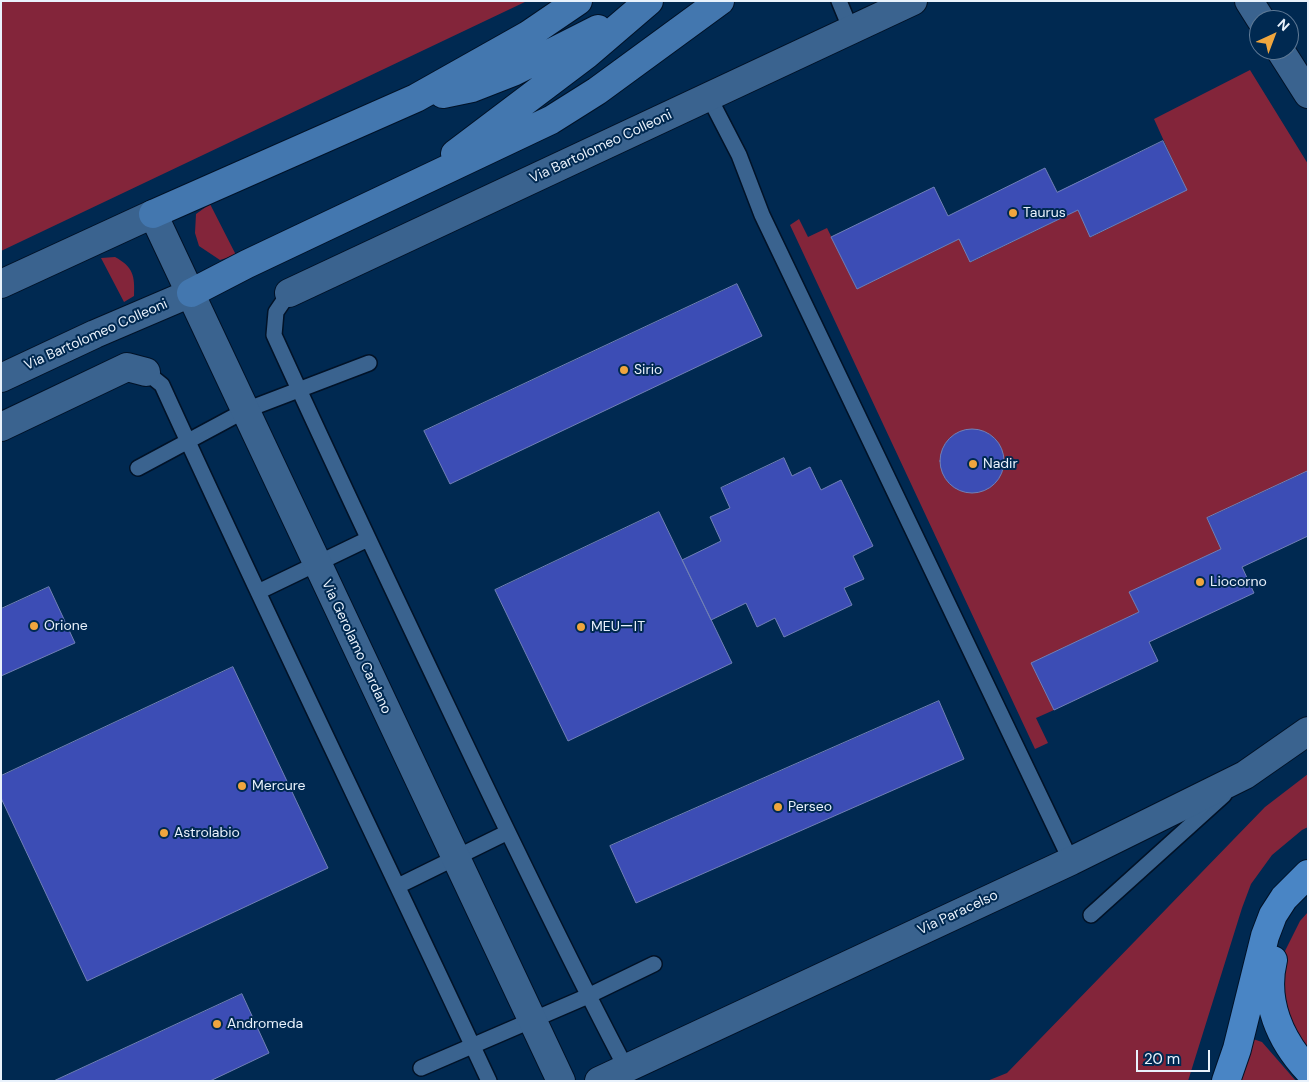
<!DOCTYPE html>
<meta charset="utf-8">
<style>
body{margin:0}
#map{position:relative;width:1309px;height:1082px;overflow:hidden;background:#002951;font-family:"DM Sans",sans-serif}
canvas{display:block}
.frame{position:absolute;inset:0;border:2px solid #e9f2fc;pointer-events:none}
.north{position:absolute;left:1249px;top:10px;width:50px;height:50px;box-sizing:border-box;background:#002951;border:1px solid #5d7995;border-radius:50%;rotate:43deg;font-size:14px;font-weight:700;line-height:20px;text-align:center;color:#e9f2fc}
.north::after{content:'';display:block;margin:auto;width:18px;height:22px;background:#f0a63e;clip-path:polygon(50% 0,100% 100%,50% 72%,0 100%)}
.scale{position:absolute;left:1136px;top:1050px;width:74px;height:22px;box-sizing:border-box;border:2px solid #e9f2fc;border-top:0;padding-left:6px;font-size:15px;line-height:18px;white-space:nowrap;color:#e9f2fc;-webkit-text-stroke:4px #002951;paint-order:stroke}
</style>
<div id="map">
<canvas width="1309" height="1082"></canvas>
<div class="frame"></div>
<div class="north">N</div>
<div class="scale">20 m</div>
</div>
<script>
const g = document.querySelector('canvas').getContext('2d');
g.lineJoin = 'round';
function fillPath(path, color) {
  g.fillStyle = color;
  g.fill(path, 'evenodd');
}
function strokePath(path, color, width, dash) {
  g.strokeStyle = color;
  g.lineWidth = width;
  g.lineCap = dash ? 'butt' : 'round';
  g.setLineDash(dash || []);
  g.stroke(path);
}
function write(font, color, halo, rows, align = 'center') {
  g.font = font + ' "DM Sans","Noto Sans JP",sans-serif';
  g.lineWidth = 4;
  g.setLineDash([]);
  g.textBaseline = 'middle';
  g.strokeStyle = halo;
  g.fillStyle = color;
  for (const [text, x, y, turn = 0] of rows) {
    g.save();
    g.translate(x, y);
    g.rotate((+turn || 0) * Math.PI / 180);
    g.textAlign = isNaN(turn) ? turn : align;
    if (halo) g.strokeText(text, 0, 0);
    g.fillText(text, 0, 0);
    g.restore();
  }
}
fillPath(new Path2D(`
 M1 1H527L1 251Z
 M1250 70 1308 164V471L1207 518 1221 549 1130 592 1139 612 1032 663 1054 710 1036 718 1048 743 1035 749 790 225 799 219 808 237 827 228 857 289 959 239 971 262 1078 210 1091 237 1186 190 1154 119Z
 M210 204 236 255 220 260 199 246 195 233 196 214Z
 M115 257C133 267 135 275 134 296L124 302 101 258Z
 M1308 774V827L1302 830 1272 855 1251 884 1242 908 1188 1081H987L1007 1073 1265 807Z
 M1308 912V1050L1293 1030 1281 1000 1283 955 1300 921Z
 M1253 1039 1262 1042 1296 1081H1240Z`), '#83253a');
const building = new Path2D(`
 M1163 141 1187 190 1090 237 1078 210 970 262 959 239 857 289 831 237 934 187 948 216 1045 168 1057 192Z
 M737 284 762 336 450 484 424 431Z
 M940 461a32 32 0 1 1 64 0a32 32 0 1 1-64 0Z
 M784 458 792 476 810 467 821 490 841 480 873 546 853 556 864 579 844 588 852 605 784 637 775 618 757 627 746 603 711 620 682 560 721 541 710 517 730 508 721 488Z
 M1308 471V536L1242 567 1254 593 1149 642 1158 661 1054 710 1031 663 1139 612 1129 592 1221 549 1207 518Z
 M659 512 732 663 568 741 495 590Z
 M49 587 75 643 1 676V609Z
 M233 667 328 868 87 981 1 798V776Z
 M939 701 964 759 636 903 610 846Z
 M242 994 269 1053 210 1081H54Z`);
fillPath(building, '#3c4db5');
strokePath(building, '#7080b6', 1);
const lane = new Path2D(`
 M839 1 851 30
 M709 97 739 155 762 215 1071 861
 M289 293 276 312 274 335C331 460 390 585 449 709 506 829 564 950 626 1068
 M146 372 162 385C268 618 381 849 489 1081
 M138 468 246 410 369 363
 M258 592 368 539
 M398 886 508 832
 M1091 915 1224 795
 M421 1068 588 996 654 964`);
const street = new Path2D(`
 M1249 1 1261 20
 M1280 50 1308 94
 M1 284 153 214 561 1081
 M289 293 913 1
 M1 378 95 334 191 293
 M1 427 127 367 146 372
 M599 1081 1071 861 1245 775 1308 731`);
const primary = new Path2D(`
 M443 94 472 88 513 72 598 29
 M455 154 586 55 649 1
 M153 214 416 98 528 35 578 1
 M191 293 247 264 551 120 597 91 720 1`);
const highway = new Path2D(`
 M1273 960C1263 1001 1280 1040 1308 1070
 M1226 1081 1237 1049 1265 936 1273 915 1284 898 1308 874`);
strokePath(lane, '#011227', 18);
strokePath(street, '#011227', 30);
strokePath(primary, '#011227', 30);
strokePath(highway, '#011227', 30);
strokePath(lane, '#3a638f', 15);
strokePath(street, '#3a638f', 28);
strokePath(primary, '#4377af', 28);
strokePath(highway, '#4985c5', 28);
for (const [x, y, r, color] of [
 [1013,213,5,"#f0a63e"],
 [624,370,5,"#f0a63e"],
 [973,464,5,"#f0a63e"],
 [1200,582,5,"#f0a63e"],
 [34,626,5,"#f0a63e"],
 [581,627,5,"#f0a63e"],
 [242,786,5,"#f0a63e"],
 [778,807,5,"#f0a63e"],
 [164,833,5,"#f0a63e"],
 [217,1024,5,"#f0a63e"]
]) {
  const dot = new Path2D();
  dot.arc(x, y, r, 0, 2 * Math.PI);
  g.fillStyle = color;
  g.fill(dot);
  strokePath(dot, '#002951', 2);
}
write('14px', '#e9f2fc', '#002951', [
 ["Via Bartolomeo Colleoni",601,147,-25],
 ["Via Bartolomeo Colleoni",96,335,-24],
 ["Via Gerolamo Cardano",356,647,65],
 ["Via Paracelso",958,913,-25]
]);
write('14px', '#e9f2fc', '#002951', [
 ["Taurus",1023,213],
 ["Sirio",634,370],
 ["Nadir",983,464],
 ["Liocorno",1210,582],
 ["Orione",44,626],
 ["MEUーIT",591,627],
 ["Mercure",252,786],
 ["Perseo",788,807],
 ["Astrolabio",174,833],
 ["Andromeda",227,1024]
], 'left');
</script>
